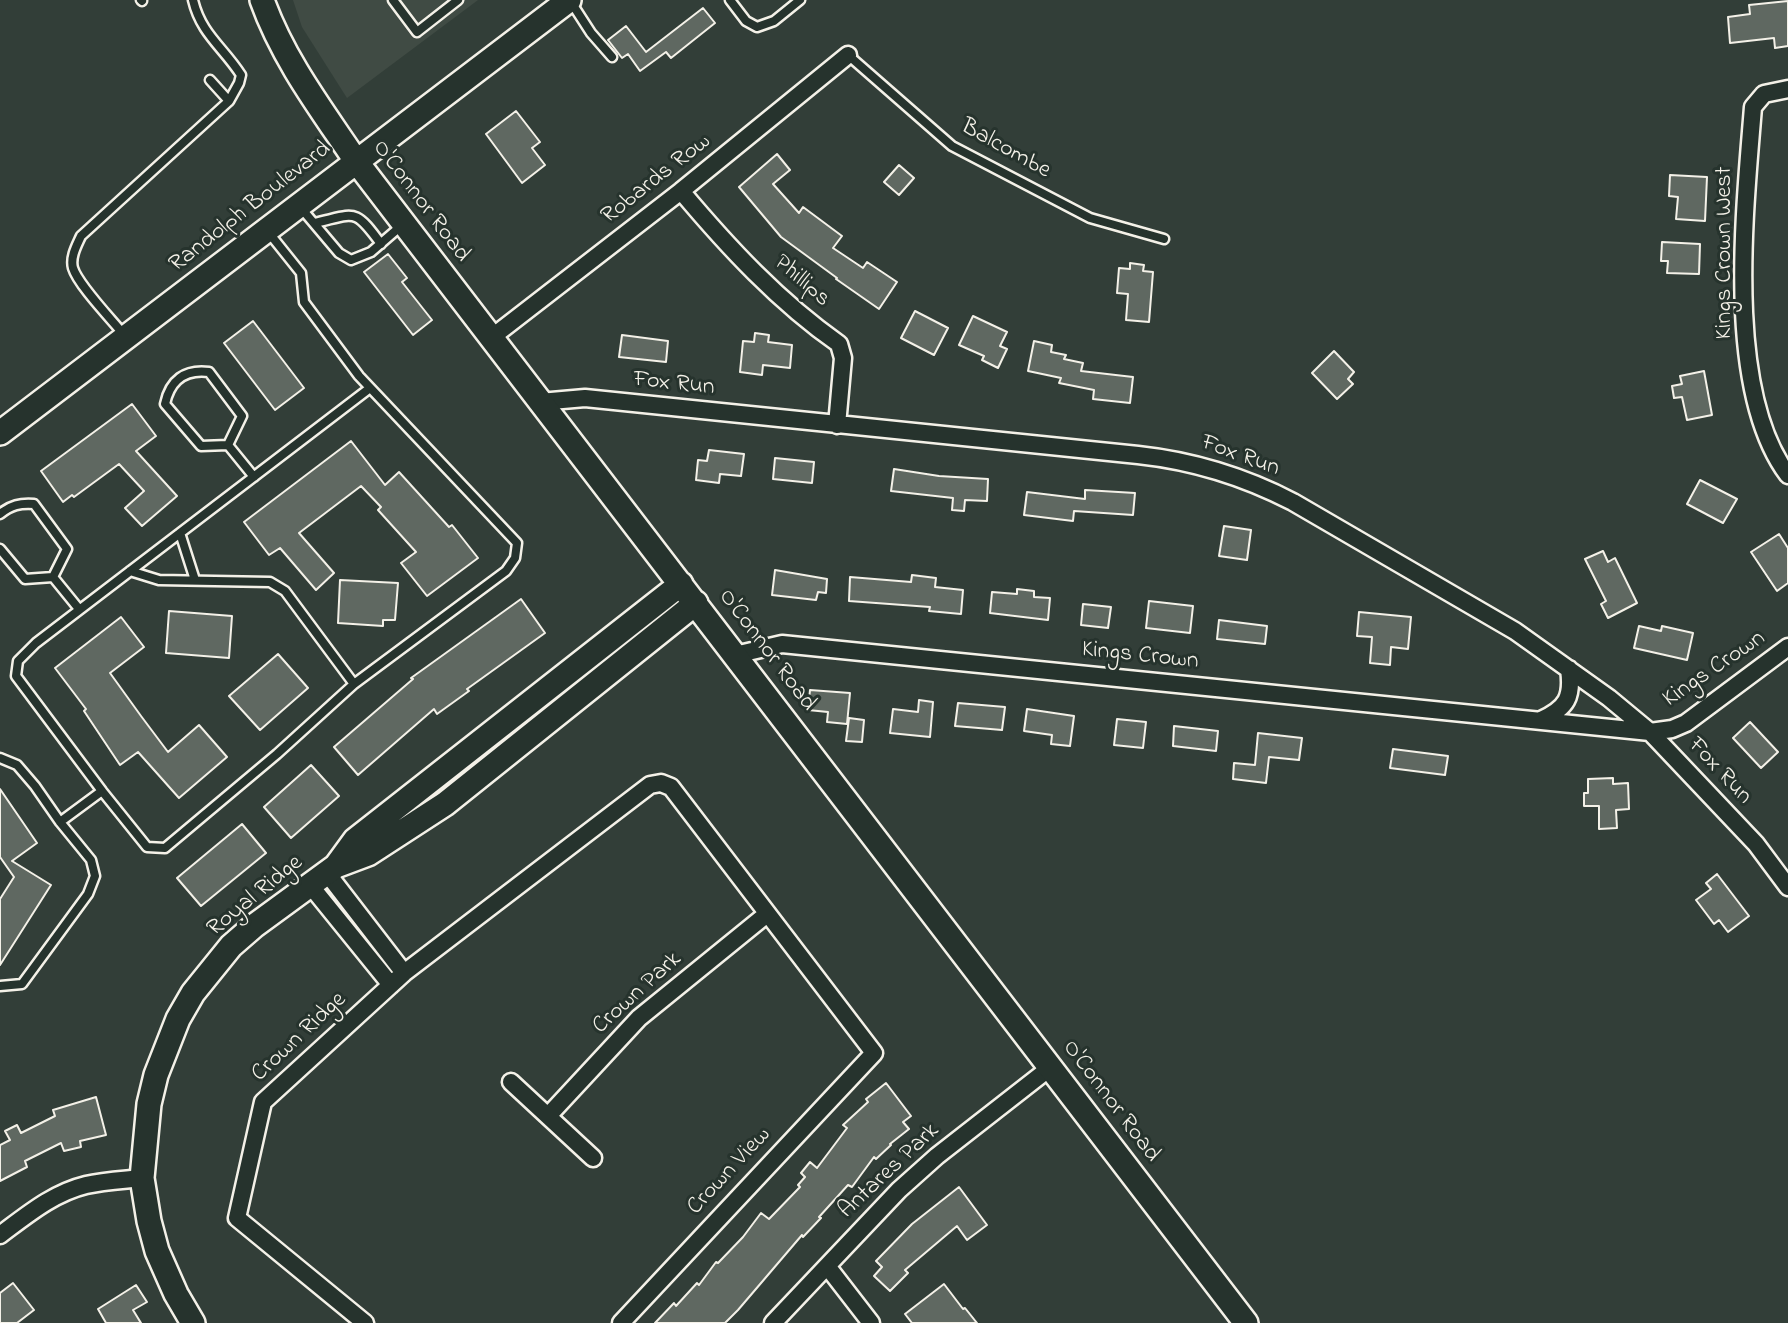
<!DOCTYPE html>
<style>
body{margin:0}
canvas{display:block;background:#323e38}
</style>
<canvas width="1788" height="1323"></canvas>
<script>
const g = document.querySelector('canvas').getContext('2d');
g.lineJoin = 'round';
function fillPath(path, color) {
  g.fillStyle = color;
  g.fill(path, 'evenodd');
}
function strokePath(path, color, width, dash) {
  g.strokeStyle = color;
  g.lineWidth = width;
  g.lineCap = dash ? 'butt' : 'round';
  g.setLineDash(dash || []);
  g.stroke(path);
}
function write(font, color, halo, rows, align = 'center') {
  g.font = font + ' "Indie Flower",sans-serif';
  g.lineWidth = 6;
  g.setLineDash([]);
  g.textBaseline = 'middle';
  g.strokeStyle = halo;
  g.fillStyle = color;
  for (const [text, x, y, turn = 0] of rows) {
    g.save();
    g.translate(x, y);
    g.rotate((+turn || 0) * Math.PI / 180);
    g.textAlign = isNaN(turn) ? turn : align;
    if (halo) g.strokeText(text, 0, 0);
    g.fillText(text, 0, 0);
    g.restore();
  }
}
fillPath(new Path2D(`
 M293 0H478L347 98 302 27Z`), '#404b44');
const building = new Path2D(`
 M1788 1V46L1775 48 1774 38 1730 43 1728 17 1750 14 1749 5Z
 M703 8 715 23 671 58 666 52 640 71 628 54 622 58 608 40 626 26 646 52Z
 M516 111 540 142 532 148 545 165 522 183 486 134Z
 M777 154 790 170 773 184 799 213 803 207 842 236 833 248 863 268 867 262 897 282 879 309 836 279 837 278 781 237 739 187Z
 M899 165 914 178 899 195 884 182Z
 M1670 175 1707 177 1705 221 1676 219 1678 197 1669 196Z
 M1662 242 1700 244 1699 274 1667 273 1668 261H1661Z
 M388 254 407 278 402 282 432 320 413 335 364 272Z
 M1130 263 1144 265 1143 271 1153 272 1149 322 1126 320 1128 294 1117 293 1119 268 1130 269Z
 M915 311 948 328 934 355 901 338Z
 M973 316 1007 332 1000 346 1007 349 998 368 982 360 984 356 959 345Z
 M253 321 304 388 275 410 224 343Z
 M755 333 769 335 768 342 792 345 790 368 763 365 762 375 740 372 743 341 754 342Z
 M622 335 668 341 666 362 619 357Z
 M1034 341 1052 345 1051 352 1066 355 1064 359 1083 363 1081 371 1133 377 1130 403 1093 399 1094 390 1059 383 1061 378 1028 371Z
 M1334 351 1354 372 1348 379 1353 384 1337 399 1312 373Z
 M1704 371 1712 415 1687 420 1682 397 1674 398 1672 386 1682 384 1680 376Z
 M132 404 156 436 136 451 177 496 142 526 125 508 144 491 119 464 74 497 72 495 63 502 41 471Z
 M351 441 385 485 399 472 449 527 452 525 478 558 427 596 401 563 416 552 378 510 381 507 361 486 299 533 334 573 316 590 280 548 269 555 244 522Z
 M709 450 744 454 741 476 720 474 719 483 696 480 698 460 707 461Z
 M775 458 814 462 812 483 773 479Z
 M894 469 939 476 988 479 987 501 965 500 964 511 952 510 953 498 891 491Z
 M1700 480 1737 499 1723 523 1687 504Z
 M1085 490 1135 493 1133 515 1074 511 1073 521 1024 515 1027 492 1085 499Z
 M1224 526 1251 530 1247 560 1219 556Z
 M1779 534 1788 548V583L1777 591 1751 552Z
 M1603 551 1608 562 1615 558 1637 603 1608 618 1601 604 1606 601 1585 559Z
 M775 570 827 579 826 593 818 592 816 600 772 595Z
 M912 575 936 578 935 587 963 590 961 614 929 611 930 607 849 601 850 577 911 582Z
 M340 580 398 583 395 620H383V626L338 623Z
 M1017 589 1034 591V597L1050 598 1048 620 990 613 992 592 1017 594Z
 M521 599 545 633 467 689 469 691 437 714 434 709 358 775 334 747 413 679 411 678Z
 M1149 601 1193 606 1190 633 1146 628Z
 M1083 604 1111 607 1108 628 1081 625Z
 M169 611 232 616 229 658 166 653Z
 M1359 612 1411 617 1408 649 1391 647 1390 665 1370 663 1372 637 1357 636Z
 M121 617 144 647 110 673 141 716 168 752 199 725 227 757 179 798 138 752 120 765 84 711 86 709 55 668Z
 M1219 620 1267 626 1265 644 1217 639Z
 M1639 626 1661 631 1662 626 1693 633 1687 660 1634 648Z
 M278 654 308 688 260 730 229 696Z
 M810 690 850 693 847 724 827 722 828 712 808 710Z
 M919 700 933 702 930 737 890 733 893 709 918 712Z
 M958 703 1005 707 1002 730 955 726Z
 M1027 709 1074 716 1070 746 1051 744 1052 735 1024 731Z
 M849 718 864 720 862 742 846 741Z
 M1117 719 1146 722 1143 748 1114 745Z
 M1750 722 1778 752 1761 768 1733 738Z
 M1174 726 1218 731 1216 751 1173 746Z
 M1258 733 1302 738 1299 760 1269 757 1266 783 1233 779 1234 763 1255 765Z
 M1393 749 1448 756 1445 775 1390 768Z
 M311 765 339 796 291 838 264 807Z
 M1613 778V784L1628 783 1629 809 1616 810 1617 828 1599 829V806H1584V793H1588V779Z
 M0 789 37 843 12 861 51 885 0 965V899L14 877 0 857Z
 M242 824 266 853 201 906 177 878Z
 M1717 874 1749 916 1728 932 1719 920 1714 924 1696 900 1711 889 1706 883Z
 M886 1083 911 1116 903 1122 909 1129 890 1144 891 1145 876 1159 874 1157 852 1187 848 1185 819 1217 821 1218 803 1237 802 1235 738 1310 725 1323H655L674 1303 676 1306 697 1283 699 1285 716 1262 718 1263 743 1237 761 1213 769 1219 800 1187 798 1185 805 1177 801 1173 810 1162 817 1168 847 1128 843 1125 868 1102 866 1099Z
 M96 1097 106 1135 80 1141 81 1147 64 1151 61 1143 25 1161 27 1167 0 1181V1145L10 1140 5 1131 17 1125 21 1133 55 1116 53 1110Z
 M959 1187 987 1225 967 1240 957 1226 905 1270 908 1273 890 1291 874 1276 882 1267 876 1261 912 1224Z
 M13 1283 34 1310 17 1323H0V1293Z
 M944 1284 963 1309 965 1308 977 1323H912L905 1314Z
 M136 1285 147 1302 133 1310 141 1323H106L98 1309Z`);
fillPath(building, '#5f6861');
strokePath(building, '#f4f1e8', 2);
const lane = new Path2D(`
 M141 0 142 1
 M193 0C201 34 223 47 241 75L239 83 229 101
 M393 0 417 32 458 0
 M730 0 746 21 757 27 774 21 800 0
 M571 2 591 33 612 57
 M848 55 952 146 1090 218 1164 239
 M301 208 339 253 351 260 371 252 401 226
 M314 223C356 214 354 207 381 244
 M269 233 301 273 304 302 359 376 517 543 515 558 506 571 354 684 277 754 165 848 147 847 102 791 16 676 18 661 36 643 370 388
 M125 336C113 321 78 285 73 268 70 257 77 245 81 236L229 101 210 80
 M228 445 242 416 209 372C185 369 170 380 165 404L201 446 228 445 254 477
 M0 514C11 505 20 503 34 504L67 549 53 577
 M180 533 195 580
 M0 549 25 579 53 577
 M130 571 159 580 270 582 285 591 354 684
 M53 577 79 609
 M0 758 17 765 35 786 60 822 91 860 95 876 88 894 22 984 0 986
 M60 822 102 791`);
const street = new Path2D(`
 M1788 89 1764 94 1753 107C1745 209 1724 390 1788 475
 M681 191C728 247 779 302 839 344L843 358 837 425
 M491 338 681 191 848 55
 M540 402 585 398 1138 455C1194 461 1243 476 1293 502L1515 631 1609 698 1650 732 1756 844 1788 887
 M735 655 782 644 1650 732 1672 729 1686 723 1788 647
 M1541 720C1567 708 1573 697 1569 669
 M327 873 404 973
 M310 885 391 985
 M511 1082 593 1158
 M548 1116 639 1018 767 914
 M0 1235C27 1215 53 1193 86 1185 104 1181 124 1180 142 1178
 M827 1266 871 1323
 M365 1323 237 1218 263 1102 404 973 650 785 661 783 671 787 874 1053 621 1323
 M773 1323 899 1190 937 1156 1051 1067`);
const secondary = new Path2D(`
 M262 0C283 59 321 109 356 161L1246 1323
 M0 433 569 0
 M336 866 355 840 681 584
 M193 1323 176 1294 157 1251 149 1221 142 1178 149 1104 156 1075 178 1019 193 993 231 946 254 926 336 866 368 854 445 804 696 603`);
strokePath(lane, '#f4f1e8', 13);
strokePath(street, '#f4f1e8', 21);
strokePath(secondary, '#f4f1e8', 28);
strokePath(lane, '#26332d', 8);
strokePath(street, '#26332d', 16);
strokePath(secondary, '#26332d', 23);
write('24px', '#f4f1e8', '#26332d', [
 ["Balcombe",1005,150,29],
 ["Robards Row",657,180,-38],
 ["O'Connor Road",420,202,53],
 ["Randolph Boulevard",251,208,-38],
 ["Kings Crown West",1726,253,-90],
 ["Phillips",801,282,41],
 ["Fox Run",674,385,6],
 ["Fox Run",1240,457,20],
 ["O'Connor Road",766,651,53],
 ["Kings Crown",1140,657,6],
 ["Kings Crown",1715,670,-34],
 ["Fox Run",1719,772,47],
 ["Royal Ridge",256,897,-39],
 ["Crown Park",638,994,-42],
 ["Crown Ridge",300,1038,-43],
 ["O'Connor Road",1110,1102,53],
 ["Crown View",730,1172,-47],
 ["Antares Park",890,1172,-43]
]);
</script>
